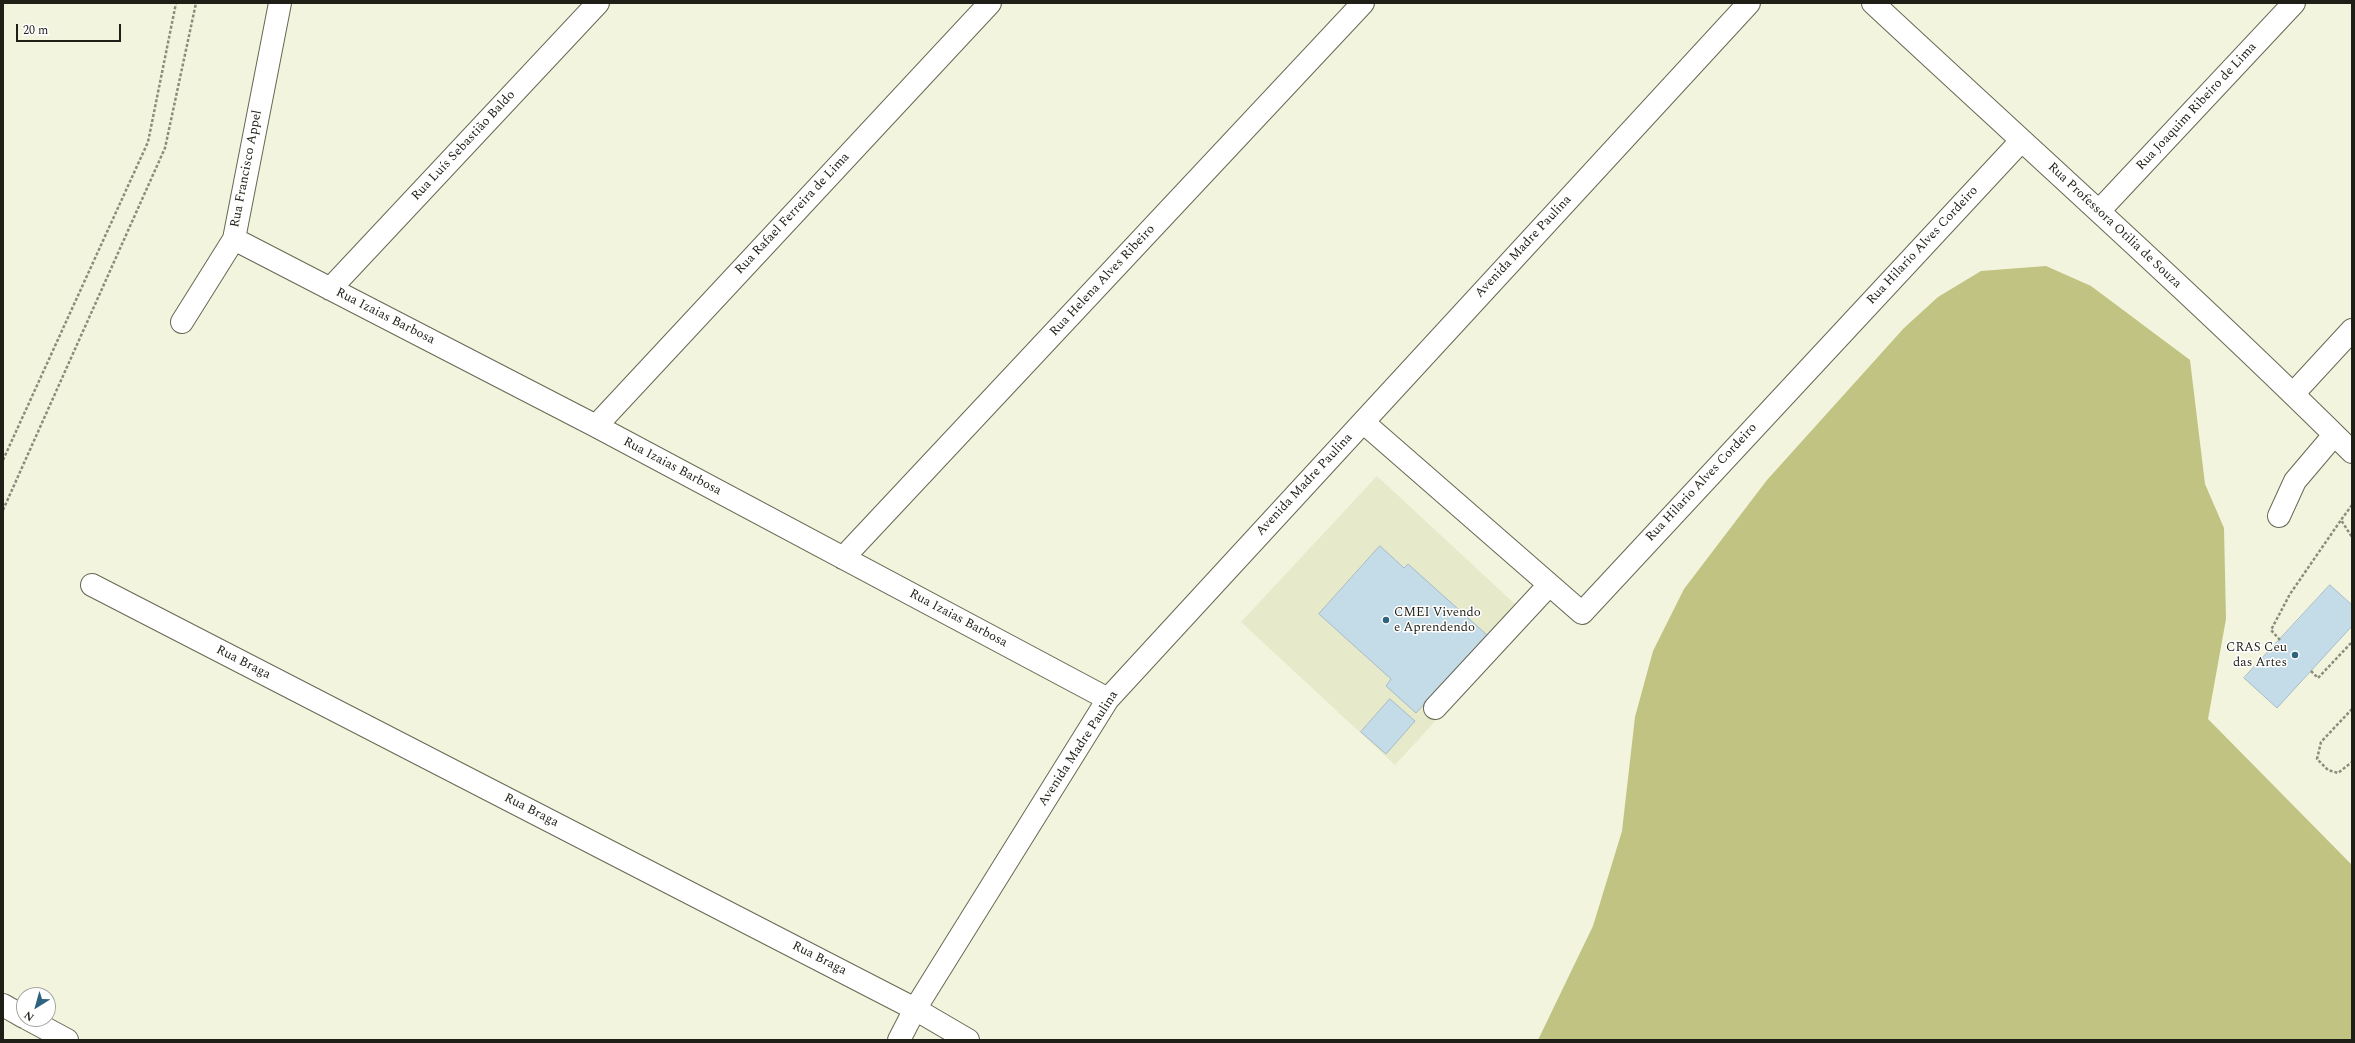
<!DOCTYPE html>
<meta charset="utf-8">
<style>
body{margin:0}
#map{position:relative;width:2355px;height:1043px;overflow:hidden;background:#f3f4dd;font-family:Spectral,serif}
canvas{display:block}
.frame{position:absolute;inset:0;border:4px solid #1f1f17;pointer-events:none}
.north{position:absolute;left:16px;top:987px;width:40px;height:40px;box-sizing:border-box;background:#fff;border:1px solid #a5a5a2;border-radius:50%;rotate:217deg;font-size:11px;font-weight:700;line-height:16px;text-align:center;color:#1f1f17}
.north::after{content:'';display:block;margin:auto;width:14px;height:18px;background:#2d637f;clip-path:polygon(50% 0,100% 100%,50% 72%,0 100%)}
.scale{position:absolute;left:16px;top:24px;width:105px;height:18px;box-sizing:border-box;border:2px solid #1f1f17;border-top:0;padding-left:5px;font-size:12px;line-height:14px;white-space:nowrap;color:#1f1f17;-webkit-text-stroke:3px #fff;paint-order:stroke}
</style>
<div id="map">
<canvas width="2355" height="1043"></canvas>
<div class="frame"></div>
<div class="north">N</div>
<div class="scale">20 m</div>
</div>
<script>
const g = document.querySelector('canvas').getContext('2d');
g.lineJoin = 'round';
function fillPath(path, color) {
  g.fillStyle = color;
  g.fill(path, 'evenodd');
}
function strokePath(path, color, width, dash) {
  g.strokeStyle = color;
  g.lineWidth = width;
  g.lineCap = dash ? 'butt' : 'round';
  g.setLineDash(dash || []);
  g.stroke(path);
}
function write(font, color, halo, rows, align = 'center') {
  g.font = font + ' Spectral,serif';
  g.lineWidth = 3;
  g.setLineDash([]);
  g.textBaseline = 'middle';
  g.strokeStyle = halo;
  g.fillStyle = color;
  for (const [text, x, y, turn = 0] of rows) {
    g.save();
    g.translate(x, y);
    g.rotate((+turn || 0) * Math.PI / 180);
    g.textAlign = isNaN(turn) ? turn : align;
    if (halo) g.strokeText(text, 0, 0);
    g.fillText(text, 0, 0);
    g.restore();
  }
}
fillPath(new Path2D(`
 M1377 476 1530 618 1395 765 1241 622Z`), '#e7e9cb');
fillPath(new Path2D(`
 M2046 266 2091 286 2190 360 2205 484 2224 528 2226 619 2208 719 2352 865V1040H1538L1593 926 1622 831 1635 717 1653 651 1684 589 1767 480 1904 328 1938 297 1981 271Z`), '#c1c382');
const building = new Path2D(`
 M1380 546 1404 568 1408 564 1487 635 1416 713 1386 686 1391 679 1319 614Z
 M2330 585 2352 605V626L2277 708 2244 678Z
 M1390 699 1415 721 1386 754 1361 732Z`);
fillPath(building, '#c4dbe8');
strokePath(building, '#a5bbc8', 1);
const minor = new Path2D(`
 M1873 3C2033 152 2197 298 2352 452
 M2099 211 2294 3
 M234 239 596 426 1108 699
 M330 289 598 3
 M182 322 234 239 280 3
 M2293 394 2352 330
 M1363 422 1582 613 2021 141
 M596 426 990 3
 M2279 516 2295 481 2334 435
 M843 558 1363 3
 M92 585 915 1009 968 1040
 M1435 708 1549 585
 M3 1005 24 1017
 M28 1019 67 1040
 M899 1040 915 1009 1108 699 1749 3`);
strokePath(minor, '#676854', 24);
strokePath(new Path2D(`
 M3 460 148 142 176 3
 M2352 505 2341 520 2352 537
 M3 510 165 148 196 3
 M2280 640 2271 630 2290 594 2341 520
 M2311 671 2318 678 2352 642
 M2352 709 2321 742 2317 759 2328 770 2338 773 2352 762`), '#8b8c7c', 2.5, [3, 2]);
strokePath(minor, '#fff', 22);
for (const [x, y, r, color] of [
 [1386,620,4,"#2d637f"],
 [2295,655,4,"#2d637f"]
]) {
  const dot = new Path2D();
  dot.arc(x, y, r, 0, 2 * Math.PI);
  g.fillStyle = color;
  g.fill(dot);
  strokePath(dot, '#fff', 1.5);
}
write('13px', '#1f1f17', '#fff', [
 ["Rua Joaquim Ribeiro de Lima",2197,107,-47],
 ["Rua Luís Sebastião Baldo",464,146,-47],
 ["Rua Francisco Appel",247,169,-79],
 ["Rua Rafael Ferreira de Lima",793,214,-47],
 ["Rua Professora Otilia de Souza",2114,226,43],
 ["Rua Hilario Alves Cordeiro",1923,246,-47],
 ["Avenida Madre Paulina",1524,247,-47],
 ["Rua Helena Alves Ribeiro",1103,281,-47],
 ["Rua Izaias Barbosa",385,317,27],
 ["Rua Izaias Barbosa",672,467,28],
 ["Rua Hilario Alves Cordeiro",1702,483,-47],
 ["Avenida Madre Paulina",1305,485,-47],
 ["Rua Izaias Barbosa",958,619,28],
 ["Rua Braga",243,663,27],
 ["Avenida Madre Paulina",1079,749,-57],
 ["Rua Braga",531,811,27],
 ["Rua Braga",819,959,27]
]);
write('13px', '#1f1f17', '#fff', [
 ["CMEI Vivendo",1394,613],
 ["e Aprendendo",1394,628],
 ["CRAS Ceu",2287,648,"right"],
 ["das Artes",2287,663,"right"]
], 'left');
</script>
